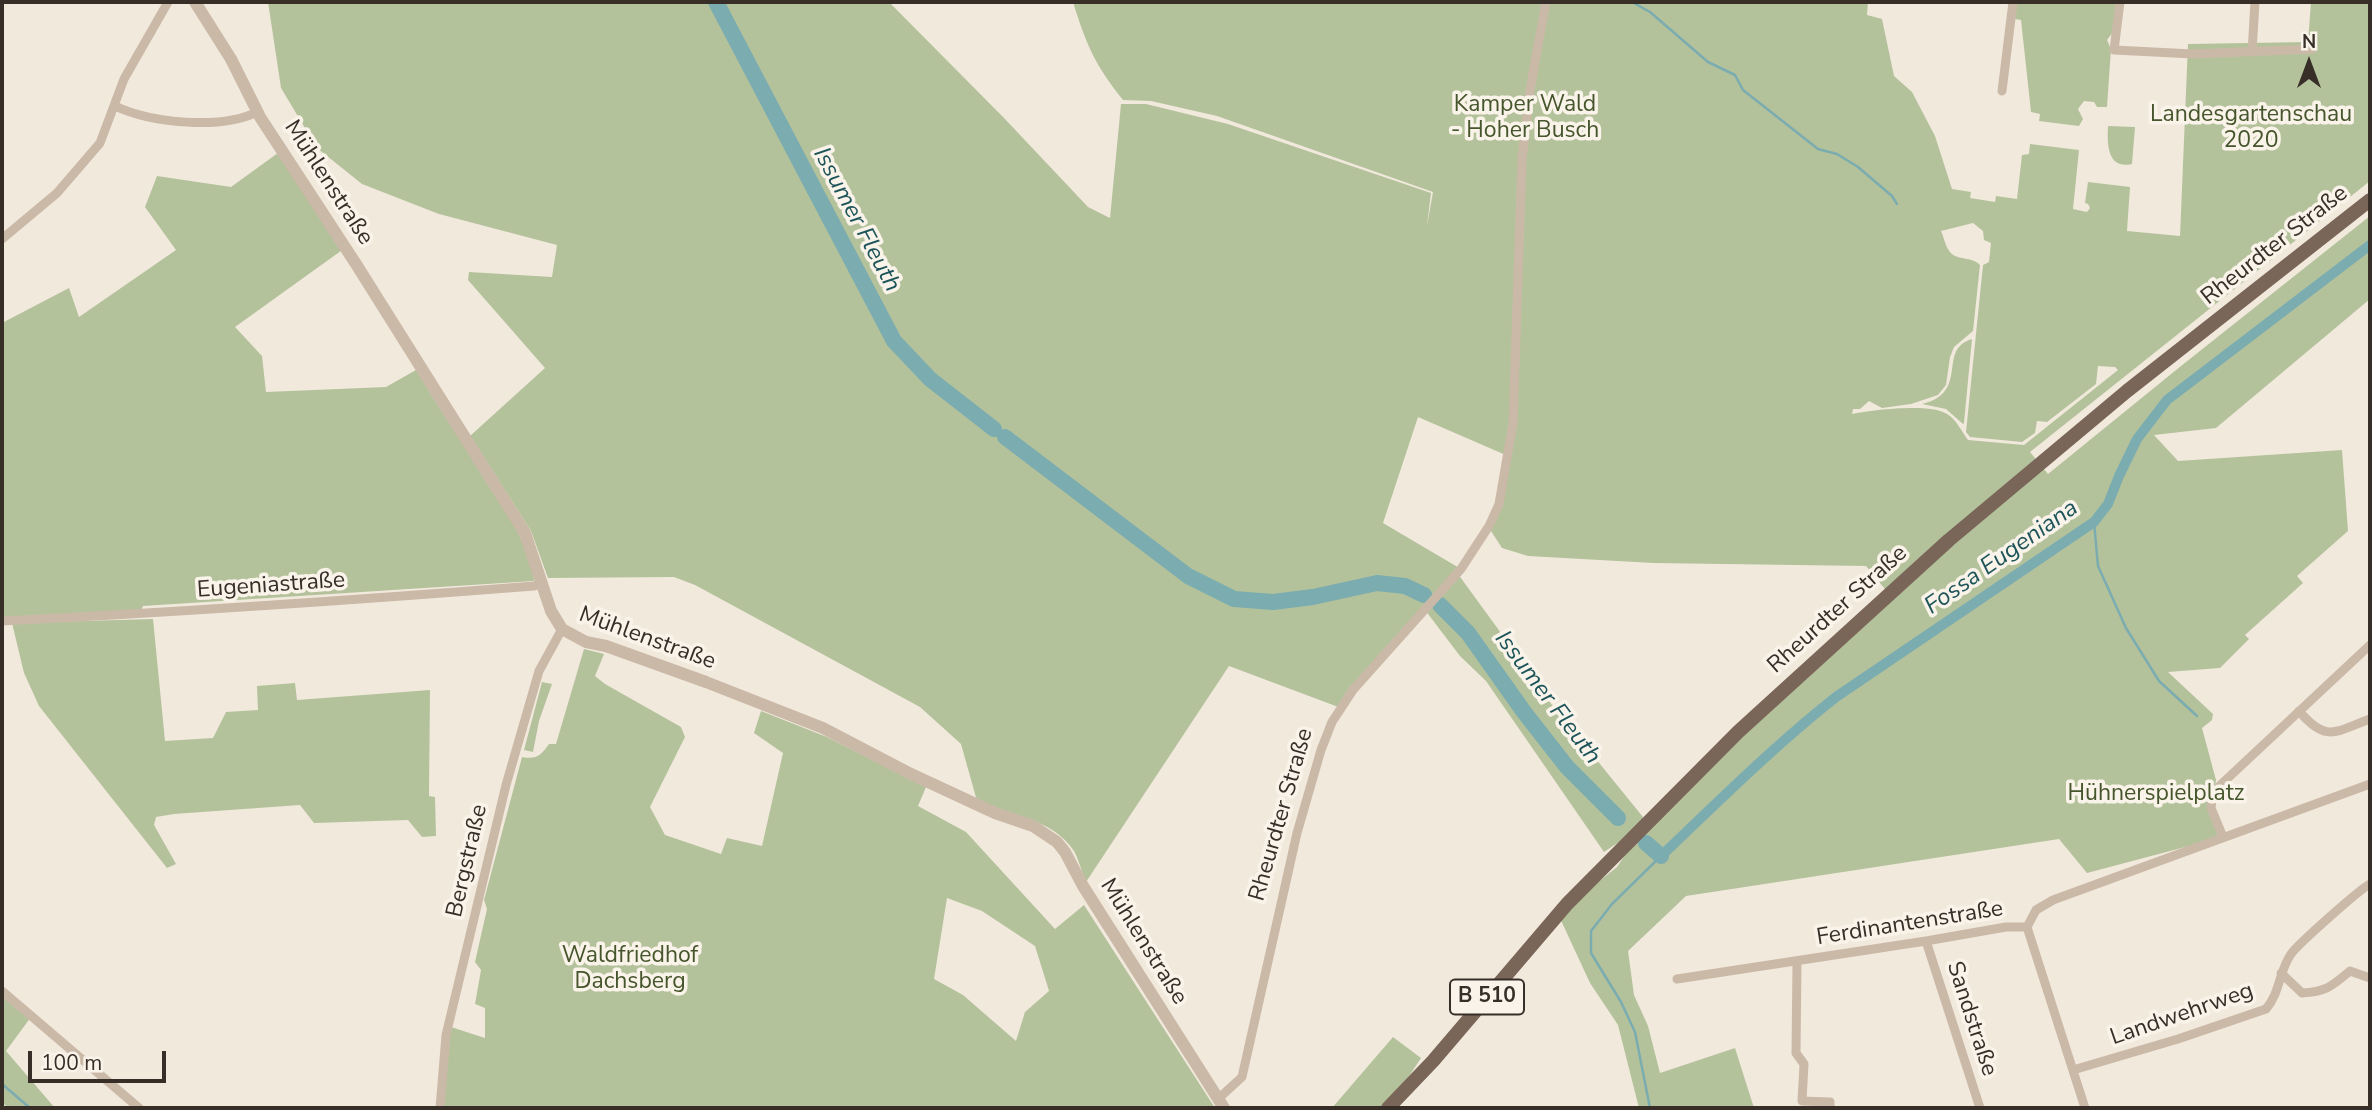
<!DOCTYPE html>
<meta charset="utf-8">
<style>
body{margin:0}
#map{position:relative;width:2372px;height:1110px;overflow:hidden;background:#f2e9dd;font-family:"Nunito Sans",sans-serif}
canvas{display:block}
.frame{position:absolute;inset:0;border:4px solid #372e28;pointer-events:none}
.north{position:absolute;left:2274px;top:28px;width:70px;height:70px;-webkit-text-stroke:5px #faf3e9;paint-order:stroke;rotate:0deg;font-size:19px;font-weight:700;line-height:28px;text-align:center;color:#372e28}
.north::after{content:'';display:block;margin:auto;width:24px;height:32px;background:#372e28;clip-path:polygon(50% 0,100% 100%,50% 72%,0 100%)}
.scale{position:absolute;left:28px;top:1051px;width:138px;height:32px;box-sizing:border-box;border:4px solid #372e28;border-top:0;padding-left:9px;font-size:21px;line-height:24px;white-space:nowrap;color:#372e28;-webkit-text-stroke:5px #faf3e9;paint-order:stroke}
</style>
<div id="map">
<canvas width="2372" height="1110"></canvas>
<div class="frame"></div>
<div class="north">N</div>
<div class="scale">100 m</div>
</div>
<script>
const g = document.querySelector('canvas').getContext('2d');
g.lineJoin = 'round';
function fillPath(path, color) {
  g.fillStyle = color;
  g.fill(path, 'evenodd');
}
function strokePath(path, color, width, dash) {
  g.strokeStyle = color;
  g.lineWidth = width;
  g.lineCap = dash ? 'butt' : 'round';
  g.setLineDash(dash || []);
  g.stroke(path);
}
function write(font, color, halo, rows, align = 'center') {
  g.font = font + ' "Nunito Sans",sans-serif';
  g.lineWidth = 7;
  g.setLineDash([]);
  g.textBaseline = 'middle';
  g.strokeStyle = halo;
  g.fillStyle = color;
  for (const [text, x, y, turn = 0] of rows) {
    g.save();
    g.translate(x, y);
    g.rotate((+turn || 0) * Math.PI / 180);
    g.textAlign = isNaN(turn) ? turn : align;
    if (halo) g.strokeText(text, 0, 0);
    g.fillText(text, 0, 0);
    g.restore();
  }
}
fillPath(new Path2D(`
 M268 2H889L1004 118 1088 207 1110 218 1121 104H1146L1228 124 1431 193 1427 226 1433 192 1217 116 1151 101 1123 100C1095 65 1086 44 1073 2H1868L1867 15 1882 19 1894 76 1912 92 1935 136 1952 189 1971 192 1970 198 1995 202 1996 196 2017 199 2022 155 2029 154 2030 144 2079 150 2073 209 2087 212 2090 208 2088 204 2085 203 2088 182 2130 187 2127 231 2180 236 2188 44 2308 42 2311 2H2370V181L2030 452 2048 474 2181 366 2370 216V299L2216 428 2154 435 2178 461 2342 450 2348 531 2297 576 2303 583 2245 635 2249 639 2220 668 2168 672 2213 714 2212 720 2202 728 2216 780 2212 809 2223 837 2087 873 2059 839 1686 896 1628 951 1634 995 1648 1026 1660 1073 1735 1048 1754 1108H1639L1618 1025 1590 983 1558 914 1617 867 1646 824 1604 852 1486 681 1460 656 1425 610 1341 708 1229 666 1086 882C1082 873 1079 860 1074 851 1050 816 1011 818 977 801L961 744 920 707 695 585 674 577 548 578 531 531 470 436 545 368 468 280 469 272 552 277 557 245 439 214 362 184 317 148 281 88ZM1973 223 1983 231 1984 240 1991 243 1989 262 1983 265 1966 432 1970 437 2022 442 2035 433 2037 421 2047 422 2096 384 2098 366 2115 367 2118 370 2024 445 1968 440C1962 432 1956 419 1947 414 1930 403 1873 410 1852 414L1853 409H1860L1869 401 1882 408 1911 404 1938 395 1946 385 1950 357 1954 347 1973 331 1980 265C1972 256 1957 261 1950 252 1945 246 1944 237 1941 231ZM1418 417 1508 456 1489 528 1502 548 1528 556 1653 563 1866 566 1889 594 1647 822 1544 695 1541 688 1458 574 1461 569 1383 523Z
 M2017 2H2117L2113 32 2107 40 2111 49 2107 107H2097L2094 102 2084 101 2078 109 2083 119 2079 126 2039 121 2040 114 2031 112 2021 20 2015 19Z
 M2108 126 2135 127 2132 164C2107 170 2107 143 2108 126Z
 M282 150 345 248 235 327 262 356 266 392 386 387 416 370 518 531 533 569 534 581 143 606 140 614 2 621V323L69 288 79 317 176 250 145 207 157 176 231 187Z
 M1972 339 1964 423 1963 424 1946 409 1922 404C1971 392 1936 350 1972 339Z
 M153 619 165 741 213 738 226 712 258 710 257 686 295 683 297 700 430 690 429 796 435 797 436 836 422 837 408 820 314 823 300 805 174 814 156 817 154 825 176 864 167 868 39 706 24 673 12 623Z
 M584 649 604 654 595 676 605 684 681 727 685 737 650 807 665 835 721 854 727 838 762 846 783 753 754 733 761 711 827 737 926 787 918 806 966 832 1055 929 1084 905 1215 1108H443L451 1027 485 1038V1008L475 1004 481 970 475 962 487 909 484 900 522 757C537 760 541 755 549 744H556ZM947 898 982 911 1035 946 1049 991 1025 1012 1016 1041 963 995 934 979Z
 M542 682 552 684 539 721 533 752 524 750Z
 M2 991 31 1017 6 1051 55 1108H8L2 1102Z
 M1393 1037 1421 1058 1388 1108H1332Z`), '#b4c29c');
strokePath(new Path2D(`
 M1632 2 1650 12 1708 62 1735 75 1743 90 1818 149 1837 154 1858 167 1892 196 1897 204
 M2094 522 2098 566 2126 628 2159 681 2197 716
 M2 1084 30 1108
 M1650 1108 1635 1032 1621 1002 1591 953V931L1612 904 1661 856`), '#7bacb0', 2.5);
strokePath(new Path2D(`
 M1661 856C1718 802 1774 746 1836 697L2094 522 2108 504 2119 476 2137 439 2167 400 2370 245`), '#7bacb0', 10);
strokePath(new Path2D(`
 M716 2 894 341 930 379 994 429
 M1005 437 1188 576 1234 599 1273 602 1313 597 1377 583 1405 586 1424 595
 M1440 605 1468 633 1524 712 1567 767 1618 818
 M1646 843 1661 856`), '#7bacb0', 16);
strokePath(new Path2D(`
 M2120 2 2114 50 2193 54 2313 49
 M2252 52 2255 2
 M2002 91 2013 2
 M115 106C151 123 221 130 257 112
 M2 239 57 193 100 143 124 79 168 2
 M2 621C179 612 356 600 534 586L542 583
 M2299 711C2326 743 2335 732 2370 719
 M2223 837 2211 808 2213 792 2370 645
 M2027 927 2036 910 2053 900 2370 784
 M2027 927 2085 1108
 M1926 941 1980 1108
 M1797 962 1796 1053 1804 1064 1802 1101 1830 1102V1108
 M2281 973 2302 993C2326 992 2332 986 2350 971L2370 978
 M1677 979 1926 941 2006 927H2027
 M2 991 139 1108
 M2073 1070 2178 1039 2266 1009C2280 993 2279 971 2291 954 2298 944 2360 889 2370 884
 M1218 1099 1242 1077 1297 833 1321 750 1332 722 1353 690 1461 569 1489 526 1499 504 1513 423 1522 160 1530 90 1546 2
 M440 1108 446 1035 506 785 539 671 562 629`), '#cbb9a8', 9);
strokePath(new Path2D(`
 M195 2 231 59 260 117 356 264 525 533 551 611 562 629 586 642 606 646 706 682 823 728 911 774 995 813 1033 826 1057 842 1065 852 1083 886 1224 1108`), '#cbb9a8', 12);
strokePath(new Path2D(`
 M1388 1108 1433 1061 1567 904 1738 732 1949 540 2127 391 2370 200`), '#7a6559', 14);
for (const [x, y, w] of [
 [1487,997,74]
]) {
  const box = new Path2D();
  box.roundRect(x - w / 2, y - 17.5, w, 35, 5);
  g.fillStyle = '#faf3e9';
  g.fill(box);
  strokePath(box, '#372e28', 2);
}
write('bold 21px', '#372e28', null, [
 ["B 510",1487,997]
]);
write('23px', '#46562c', '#faf3e9', [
 ["Kamper Wald",1525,105],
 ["- Hoher Busch",1525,131],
 ["Landesgartenschau",2251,115],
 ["2020",2251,141],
 ["Hühnerspielplatz",2156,794],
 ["Waldfriedhof",630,956],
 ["Dachsberg",630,982]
]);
write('23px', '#372e28', '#faf3e9', [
 ["Mühlenstraße",328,183,57],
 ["Rheurdter Straße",2275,246,-38],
 ["Eugeniastraße",271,586,-4],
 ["Rheurdter Straße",1838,610,-42],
 ["Mühlenstraße",647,639,20],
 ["Rheurdter Straße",1282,815,-74],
 ["Bergstraße",468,861,-77],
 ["Ferdinantenstraße",1910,924,-9],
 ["Mühlenstraße",1143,942,58],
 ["Landwehrweg",2182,1015,-19],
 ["Sandstraße",1971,1019,72]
]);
write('italic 24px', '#1d5459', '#faf3e9', [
 ["Issumer Fleuth",856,220,62],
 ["Fossa Eugeniana",2002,558,-35],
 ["Issumer Fleuth",1547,698,53]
]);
</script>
